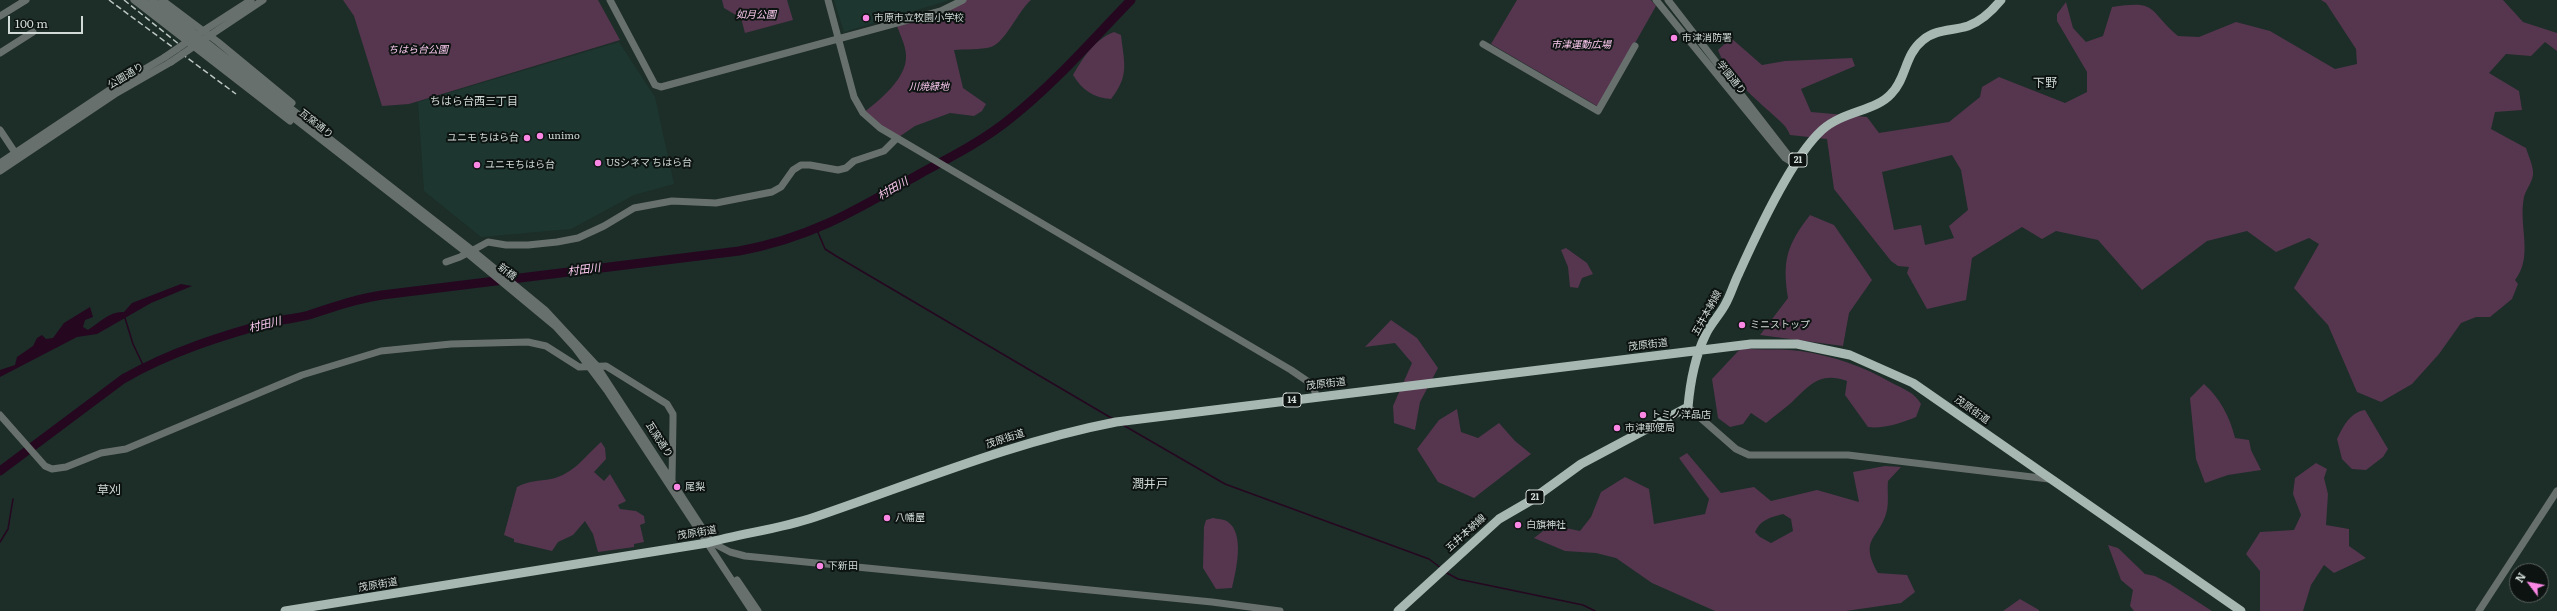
<!DOCTYPE html>
<meta charset="utf-8">
<style>
body{margin:0}
#map{position:relative;width:2557px;height:611px;overflow:hidden;background:#1d2d28;font-family:Literata,serif}
canvas{display:block}
.north{position:absolute;left:2509px;top:563px;width:40px;height:40px;box-sizing:border-box;background:#0c1311;border:1px solid #5b6360;border-radius:50%;rotate:302deg;font-size:11px;font-weight:700;line-height:16px;text-align:center;color:#d1dad7}
.north::after{content:'';display:block;margin:auto;width:14px;height:18px;background:#fb87e5;clip-path:polygon(50% 0,100% 100%,50% 72%,0 100%)}
.scale{position:absolute;left:8px;top:16px;width:75px;height:18px;box-sizing:border-box;border:2px solid #d1dad7;border-top:0;padding-left:5px;font-size:12px;line-height:14px;white-space:nowrap;color:#d1dad7;-webkit-text-stroke:3px #0c1311;paint-order:stroke}
</style>
<div id="map">
<canvas width="2557" height="611"></canvas>
<div class="north">N</div>
<div class="scale">100 m</div>
</div>
<script>
const g = document.querySelector('canvas').getContext('2d');
g.lineJoin = 'round';
function fillPath(path, color) {
  g.fillStyle = color;
  g.fill(path, 'evenodd');
}
function strokePath(path, color, width, dash) {
  g.strokeStyle = color;
  g.lineWidth = width;
  g.lineCap = dash ? 'butt' : 'round';
  g.setLineDash(dash || []);
  g.stroke(path);
}
function write(font, color, halo, rows, align = 'center') {
  g.font = font + ' Literata,"Noto Sans JP",serif';
  g.lineWidth = 4;
  g.setLineDash([]);
  g.textBaseline = 'middle';
  g.strokeStyle = halo;
  g.fillStyle = color;
  for (const [text, x, y, turn = 0] of rows) {
    g.save();
    g.translate(x, y);
    g.rotate((+turn || 0) * Math.PI / 180);
    g.textAlign = isNaN(turn) ? turn : align;
    if (halo) g.strokeText(text, 0, 0);
    g.fillText(text, 0, 0);
    g.restore();
  }
}
fillPath(new Path2D(`
 M834 0H950L844 32Z
 M619 42 655 97 674 184 634 195 571 229 481 237 424 191 418 102Z`), '#1d362f');
fillPath(new Path2D(`
 M343 0H598L620 40 409 104 382 106 354 16Z
 M722 0H787L793 20 745 33 741 18 724 8Z
 M963 0H1031C1018 11 1006 42 991 47 980 50 965 49 954 50L963 88 986 104 982 111 974 116 950 113 915 126 896 139 863 113C880 100 907 78 906 56 906 45 899 33 896 23Z
 M1517 0H1651L1656 6 1600 105 1597 106 1491 44Z
 M2321 0H2503L2523 22 2557 33V51L2545 42 2531 56 2506 54 2489 73 2519 91 2522 110 2495 112 2491 129 2526 148C2528 155 2534 167 2533 175 2532 182 2526 190 2524 197 2518 226 2534 256 2515 280L2518 284 2512 299 2490 317H2476L2461 323 2439 354 2412 384 2381 402 2357 392 2328 325 2294 288 2319 244 2309 238 2276 252 2247 231 2207 241 2142 290 2098 240 2056 231 2042 239 2022 227 1972 258 1966 300 1927 309 1907 273 1909 267 1898 266 1891 261 1834 189 1827 139 1790 135C1786 124 1778 120 1770 112 1752 96 1726 73 1718 50L1731 38 1762 65 1785 61 1852 58 1855 66 1801 89 1811 112 1867 117 1879 133 1949 122 1980 97 1982 87 1999 77 2065 103 2087 92V72L2057 21V14L2066 2 2073 28 2086 42 2103 36 2112 7C2159 0 2147 10 2178 36L2199 37 2236 22 2270 31 2335 69 2357 64 2356 49 2326 3ZM1952 155 1961 170 1968 210 1949 226 1954 238 1925 245 1921 225 1894 230 1882 172Z
 M1114 32 1121 35C1124 63 1130 75 1111 99 1094 98 1082 90 1073 75 1084 56 1094 40 1114 32Z
 M1810 215 1834 225 1872 280 1849 313 1843 346 1760 335 1788 298C1782 260 1787 245 1810 215Z
 M1566 248 1587 263 1593 274 1582 278 1578 288 1570 287 1568 267 1561 250Z
 M1391 320 1417 338 1438 368 1420 402 1415 430 1394 423 1393 406 1412 363 1395 343 1365 347Z
 M1741 348C1761 351 1780 348 1800 351 1833 356 1863 366 1892 383 1904 389 1915 393 1921 404L1916 417C1902 423 1883 429 1868 427L1845 395 1847 381C1819 371 1809 386 1791 403 1783 410 1774 416 1766 423L1751 413 1743 424 1730 427 1718 418 1712 379Z
 M2204 384C2220 398 2230 417 2235 438L2249 440 2251 450 2261 470 2228 475 2205 483 2196 459 2190 398Z
 M1457 409 1461 432 1478 438 1499 423 1515 441 1531 454 1474 498 1438 482 1417 449 1439 420Z
 M2365 410 2388 449 2383 457 2366 470 2352 469 2342 459 2337 439C2343 427 2350 412 2365 410Z
 M601 442 605 448 606 459 594 472 604 481 610 474 626 501 618 505 620 509 636 511 644 516 645 523 640 525 644 542 634 544V547L598 552 593 534 585 521 573 535 558 542 552 551 514 542V539L504 535 517 487C528 481 539 481 551 479 574 474 585 456 601 442Z
 M1687 453 1721 493 1754 487 1771 501 1817 490 1859 502 1853 472 1885 466 1901 467 1888 481C1887 490 1889 501 1887 510 1880 540 1858 537 1878 573L1907 575 1915 592 1901 603 1846 611H1715L1652 583 1616 558 1596 553 1565 551 1534 538 1551 525 1580 531 1591 517 1601 492 1625 477 1649 489 1654 524 1705 514 1709 499 1679 458ZM1783 514 1791 519 1793 531 1771 543 1760 537 1755 532C1760 520 1771 517 1783 514Z
 M2316 463 2327 469 2324 478 2328 494 2326 525 2349 529V546L2366 558 2334 573 2324 565 2311 585 2303 611H2260V571L2246 554 2260 532 2294 530 2301 515 2293 494 2295 478Z
 M1213 518C1217 519 1225 519 1228 522 1245 534 1236 571 1232 588L1216 589 1203 568 1204 527 1206 520Z
 M2108 545 2118 548 2145 574 2155 576 2170 584 2212 611H2134L2130 606 2133 590 2121 580Z
 M2020 599 2039 610V611H2003Z`), '#55364e');
fillPath(new Path2D(`
 M181 284 192 286 151 303 97 334 77 337 0 377V370L15 365 17 357 33 346 37 338 42 335 46 339 53 338 64 323 90 307 93 317 85 320 83 327 88 330C100 322 110 311 124 312L132 303Z`), '#250720');
strokePath(new Path2D(`
 M817 230 825 249 836 256 1113 419
 M125 318 133 344 144 367
 M1123 425 1225 484 1429 559 1441 568
 M0 542 8 529 13 499
 M1445 572 1458 579 1583 605 1595 611`), '#250720', 1.5);
strokePath(new Path2D(`
 M0 471 123 379C170 352 223 335 276 321 287 319 298 318 309 315 333 307 356 299 382 295L739 251C812 238 860 208 923 172 953 156 984 140 1011 118 1055 83 1092 40 1131 0`), '#250720', 9);
strokePath(new Path2D(`
 M134 0 290 121
 M142 0 467 253 555 326 575 348 608 392 752 611
 M152 0 472 250 545 310 596 365 712 543
 M162 0 218 42 292 103
 M610 0 655 85 661 87 941 11 963 0
 M828 0 854 97 863 113 880 128 1291 370 1313 385 1316 396
 M1656 0 1785 158 1795 164
 M1668 0 1795 164
 M0 16 26 0
 M203 31 251 0
 M209 36 263 0
 M1483 44 1598 111 1635 46
 M0 53 33 32
 M0 130 18 157
 M0 163 111 89 165 57
 M0 171 115 94 171 62
 M446 262 460 257 488 242 506 245H528L557 242 578 238 604 226 634 208 672 201 716 203 772 192 781 187 793 170 801 165H810L838 170 846 168 854 161 884 151 896 139
 M1688 407 1736 449 1749 455H1848L2049 479
 M0 415 45 466 52 469 66 467 101 453 126 449 302 375 381 351 451 344 528 342 546 346 579 367 606 366 667 404 673 414V421L672 479
 M711 542 730 552 745 556 1212 602 1280 611
 M737 580 758 611
 M2479 611 2557 491`), '#68706d', 7);
strokePath(new Path2D(`
 M285 611 707 543C743 533 780 529 815 517 915 483 1012 442 1116 422L1751 344H1797L1850 355 1913 383 2241 611
 M1398 611 1499 519 1530 501 1581 464 1688 407C1690 384 1695 357 1705 336 1710 324 1720 315 1726 303 1731 294 1734 283 1739 273 1757 233 1792 157 1822 130 1843 111 1876 111 1891 94 1907 78 1904 55 1923 40 1936 29 1952 31 1968 26 1982 21 1992 11 2001 0`), '#a7b7b2', 9);
strokePath(new Path2D(`
 M109 0 236 94
 M124 0 180 45`), '#bcc6c3', 1.5, [6, 3]);
strokePath(new Path2D(`
 M165 57 203 31
 M171 62 209 36`), '#68706d', 7);
for (const [x, y, r, color] of [
 [866,18,4,"#fb87e5"],
 [1674,38,4,"#fb87e5"],
 [540,136,4,"#fb87e5"],
 [527,138,4,"#fb87e5"],
 [598,163,4,"#fb87e5"],
 [477,165,4,"#fb87e5"],
 [1742,325,4,"#fb87e5"],
 [1643,415,4,"#fb87e5"],
 [1617,428,4,"#fb87e5"],
 [677,487,4,"#fb87e5"],
 [887,518,4,"#fb87e5"],
 [1518,525,4,"#fb87e5"],
 [820,566,4,"#fb87e5"]
]) {
  const dot = new Path2D();
  dot.arc(x, y, r, 0, 2 * Math.PI);
  g.fillStyle = color;
  g.fill(dot);
  strokePath(dot, '#0c1311', 1.5);
}
for (const [x, y, w] of [
 [1798,160,18],
 [1292,400,18],
 [1535,497,18]
]) {
  const box = new Path2D();
  box.roundRect(x - w / 2, y - 7, w, 14, 3);
  g.fillStyle = '#0c1311';
  g.fill(box);
  strokePath(box, '#d1dad7', 1);
}
write('bold 9px', '#d1dad7', null, [
 ["21",1798,160],
 ["14",1292,400],
 ["21",1535,497]
]);
write('italic 10px', '#fbc9ef', '#0c1311', [
 ["如月公園",756,15],
 ["市津運動広場",1581,45],
 ["ちはら台公園",418,50],
 ["川焼緑地",929,87]
]);
write('10px', '#d1dad7', '#0c1311', [
 ["市原市立牧園小学校",874,18],
 ["市津消防署",1682,38],
 ["unimo",548,136],
 ["ユニモ ちはら台",519,138,"right"],
 ["USシネマ ちはら台",606,163],
 ["ユニモちはら台",485,165],
 ["ミニストップ",1750,325],
 ["トミノ洋品店",1651,415],
 ["市津郵便局",1625,428],
 ["尾梨",685,487],
 ["八幡屋",895,518],
 ["白旗神社",1526,525],
 ["下新田",828,566]
], 'left');
write('10px', '#d1dad7', '#0c1311', [
 ["公園通り",126,76,-31],
 ["学園通り",1731,78,51],
 ["瓦窯通り",316,124,38],
 ["新橋",507,272,38],
 ["五井本納線",1707,313,-61],
 ["茂原街道",1648,345,-7],
 ["茂原街道",1326,384,-7],
 ["茂原街道",1972,410,35],
 ["茂原街道",1005,439,-18],
 ["瓦窯通り",659,440,57],
 ["茂原街道",697,533,-10],
 ["五井本納線",1466,533,-42],
 ["茂原街道",378,585,-10]
]);
write('11px', '#d1dad7', '#0c1311', [
 ["ちはら台西三丁目",474,102]
]);
write('italic 11px', '#fbc9ef', '#0c1311', [
 ["村田川",893,189,-30],
 ["村田川",584,270,-7],
 ["村田川",265,325,-14]
]);
write('12px', '#d1dad7', '#0c1311', [
 ["下野",2045,83],
 ["潤井戸",1150,484],
 ["草刈",109,490]
]);
</script>
